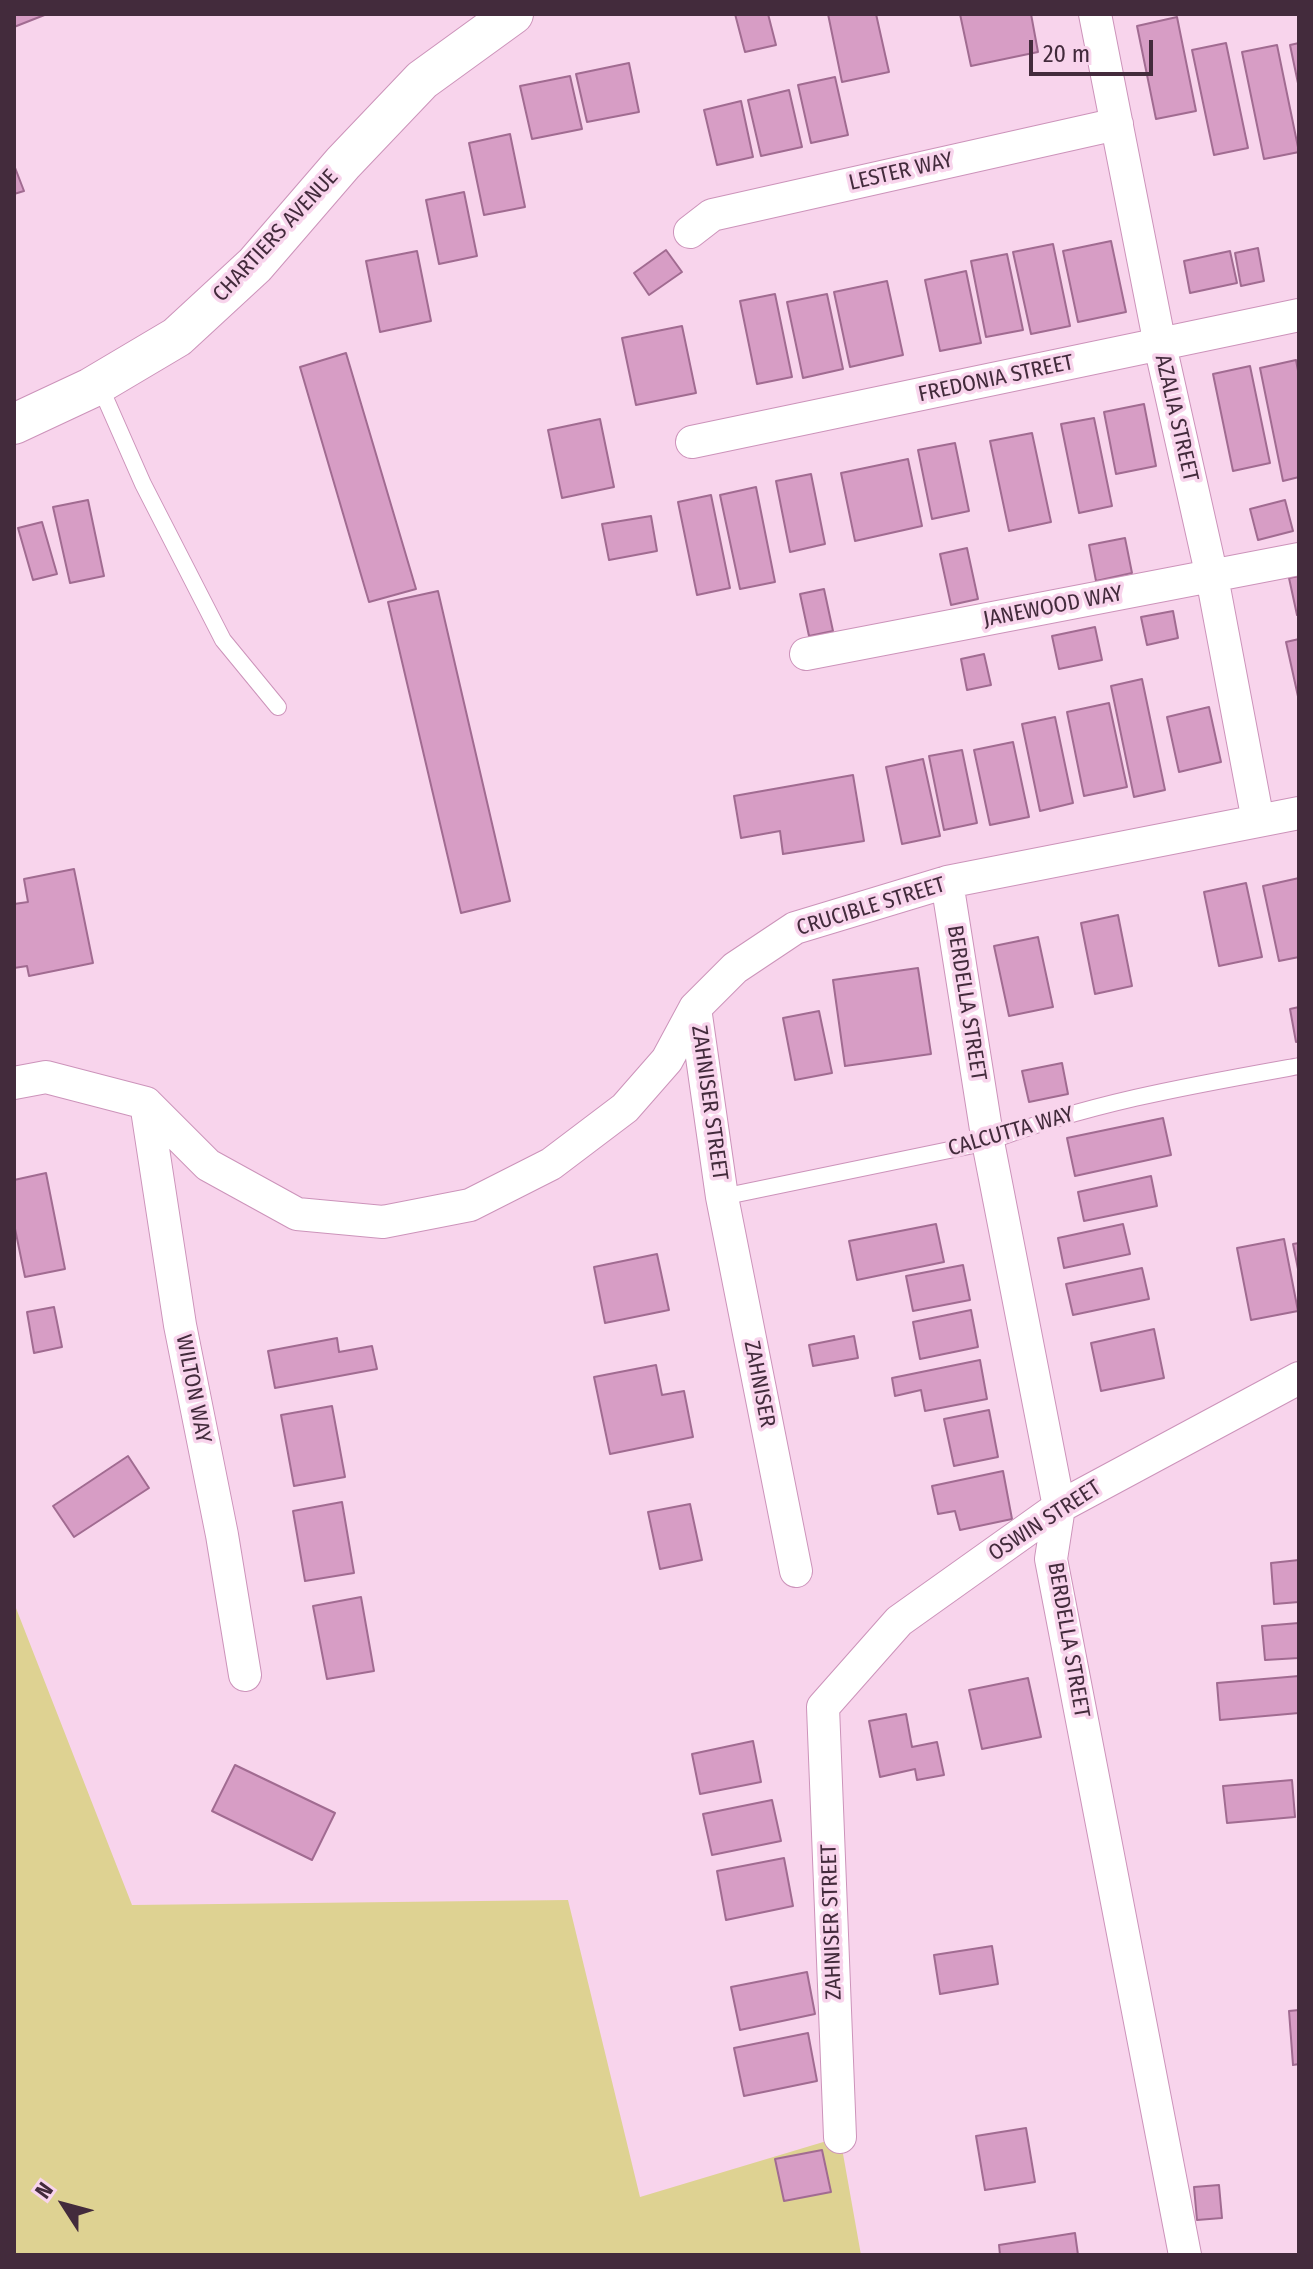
<!DOCTYPE html>
<style>
body{margin:0}
#map{position:relative;width:1313px;height:2269px;overflow:hidden;background:#f8d4ec;font-family:"Fira Sans Condensed",sans-serif}
canvas{display:block}
.frame{position:absolute;inset:0;border:16px solid #432b3c;pointer-events:none}
.north{position:absolute;left:24px;top:2165px;width:80px;height:80px;-webkit-text-stroke:6px #f8d4ec;paint-order:stroke;rotate:306deg;font-size:22px;font-weight:700;line-height:32px;text-align:center;color:#432b3c}
.north::after{content:'';display:block;margin:auto;width:28px;height:36px;background:#432b3c;clip-path:polygon(50% 0,100% 100%,50% 72%,0 100%)}
.scale{position:absolute;left:1029px;top:40px;width:124px;height:36px;box-sizing:border-box;border:4px solid #432b3c;border-top:0;padding-left:10px;font-size:24px;line-height:28px;white-space:nowrap;color:#432b3c;-webkit-text-stroke:6px #f8d4ec;paint-order:stroke}
</style>
<div id="map">
<canvas width="1313" height="2269"></canvas>
<div class="frame"></div>
<div class="north">N</div>
<div class="scale">20 m</div>
</div>
<script>
const g = document.querySelector('canvas').getContext('2d');
g.lineJoin = 'round';
function fillPath(path, color) {
  g.fillStyle = color;
  g.fill(path, 'evenodd');
}
function strokePath(path, color, width, dash) {
  g.strokeStyle = color;
  g.lineWidth = width;
  g.lineCap = dash ? 'butt' : 'round';
  g.setLineDash(dash || []);
  g.stroke(path);
}
function write(font, color, halo, rows, align = 'center') {
  g.font = font + ' "Fira Sans Condensed",sans-serif';
  g.lineWidth = 7;
  g.setLineDash([]);
  g.textBaseline = 'middle';
  g.strokeStyle = halo;
  g.fillStyle = color;
  for (const [text, x, y, turn = 0] of rows) {
    g.save();
    g.translate(x, y);
    g.rotate((+turn || 0) * Math.PI / 180);
    g.textAlign = isNaN(turn) ? turn : align;
    if (halo) g.strokeText(text, 0, 0);
    g.fillText(text, 0, 0);
    g.restore();
  }
}
fillPath(new Path2D(`
 M14 1603 132 1905 568 1900 640 2197 840 2137 861 2255H14Z`), '#ded292');
const building = new Path2D(`
 M14 14H47L14 27Z
 M735 14H768L776 45 745 52Z
 M828 14H876L889 72 842 82Z
 M960 14H1031L1038 52 971 66Z
 M1177 17 1196 111 1156 119 1137 26Z
 M1226 43 1248 148 1214 155 1192 50Z
 M1299 43V88L1290 45Z
 M1277 45 1299 152 1264 159 1242 52Z
 M629 63 639 112 587 122 576 74Z
 M570 76 582 129 532 139 520 86Z
 M835 77 848 135 811 143 798 85Z
 M789 90 802 147 761 156 748 100Z
 M741 101 753 157 717 165 704 110Z
 M510 134 525 207 484 215 469 143Z
 M14 165 24 191 14 194Z
 M464 192 477 256 439 264 426 200Z
 M1111 241 1126 312 1078 322 1063 251Z
 M1053 244 1070 326 1031 334 1013 252Z
 M1258 248 1264 281 1241 286 1235 253Z
 M666 250 682 272 649 295 634 273Z
 M417 251 431 321 380 332 366 261Z
 M1230 251 1237 283 1190 293 1184 261Z
 M1007 254 1023 330 986 337 971 261Z
 M966 271 981 343 940 351 925 280Z
 M887 281 903 355 850 367 834 292Z
 M775 294 792 377 757 384 740 301Z
 M827 294 843 369 803 378 787 302Z
 M682 326 696 393 636 405 622 338Z
 M346 353 416 589 369 602 300 367Z
 M1296 360 1299 376V477L1283 481 1260 368Z
 M1250 366 1270 463 1233 471 1213 374Z
 M1144 404 1156 466 1116 474 1104 412Z
 M1094 418 1112 506 1079 513 1061 424Z
 M600 419 614 487 562 498 548 430Z
 M1032 433 1051 522 1009 531 990 441Z
 M955 443 969 511 932 519 918 450Z
 M908 459 922 526 855 541 841 473Z
 M811 474 825 544 790 552 776 481Z
 M756 487 775 582 740 589 720 495Z
 M711 495 730 588 697 595 678 502Z
 M88 500 104 576 70 583 53 507Z
 M1285 500 1293 531 1258 540 1250 509Z
 M651 516 657 551 609 560 602 524Z
 M42 522 57 574 33 580 18 528Z
 M1125 538 1132 573 1096 581 1089 545Z
 M967 548 978 599 951 605 940 554Z
 M1299 576V614L1297 615 1289 578Z
 M824 589 833 631 809 636 800 594Z
 M438 591 510 901 461 913 388 602Z
 M1173 611 1178 638 1147 645 1141 617Z
 M1095 627 1102 660 1059 669 1052 636Z
 M1299 639V701L1286 642Z
 M984 654 991 685 967 690 961 659Z
 M1142 679 1165 790 1134 797 1111 686Z
 M1109 703 1127 787 1084 796 1067 712Z
 M1209 707 1221 762 1179 772 1167 717Z
 M1055 717 1073 803 1040 811 1022 724Z
 M1013 742 1029 817 990 825 974 750Z
 M962 750 977 823 944 830 929 756Z
 M923 759 940 836 902 844 886 767Z
 M853 775 864 841 783 854 780 831 741 838 734 796Z
 M74 869 93 963 29 976 27 966 14 968V904L28 902 24 879Z
 M1299 878V957L1279 961 1263 886Z
 M1246 883 1262 957 1219 966 1204 892Z
 M1118 915 1132 986 1095 994 1081 923Z
 M1038 937 1053 1007 1009 1016 994 946Z
 M918 968 931 1054 845 1066 833 980Z
 M1299 1007V1041L1296 1042 1290 1009Z
 M819 1011 832 1073 795 1080 783 1018Z
 M1062 1063 1068 1094 1029 1102 1022 1071Z
 M1163 1118 1171 1155 1075 1176 1067 1138Z
 M46 1173 65 1269 25 1277 14 1224V1180Z
 M1151 1176 1157 1206 1084 1221 1078 1192Z
 M936 1224 944 1262 857 1280 849 1241Z
 M1123 1224 1130 1254 1064 1268 1058 1238Z
 M1284 1239 1298 1311 1251 1320 1237 1248Z
 M1299 1243V1274L1293 1244Z
 M657 1254 669 1310 605 1323 594 1267Z
 M963 1265 970 1300 913 1311 906 1276Z
 M1142 1268 1149 1299 1073 1315 1066 1284Z
 M54 1307 62 1347 34 1353 27 1312Z
 M971 1310 978 1347 920 1359 913 1322Z
 M1154 1329 1164 1378 1101 1391 1091 1343Z
 M854 1336 858 1358 813 1366 809 1345Z
 M337 1338 339 1352 372 1346 377 1369 275 1388 268 1351Z
 M980 1360 987 1399 925 1411 921 1390 895 1396 892 1378Z
 M656 1365 662 1395 684 1391 693 1437 610 1454 594 1377Z
 M332 1406 345 1477 294 1486 281 1415Z
 M989 1410 998 1457 954 1466 944 1419Z
 M128 1456 149 1488 74 1537 53 1506Z
 M1003 1471 1012 1519 960 1530 955 1511 938 1514 932 1486Z
 M342 1502 354 1573 305 1581 293 1511Z
 M690 1504 702 1560 660 1569 648 1512Z
 M1299 1560V1602L1274 1604 1271 1563Z
 M361 1597 374 1671 327 1679 313 1606Z
 M1299 1623V1658L1265 1660 1262 1626Z
 M1299 1676V1713L1220 1720 1217 1683Z
 M1028 1678 1041 1737 982 1749 969 1690Z
 M906 1714 912 1747 937 1742 944 1775 917 1780 915 1769 880 1777 869 1721Z
 M753 1741 761 1782 700 1794 692 1754Z
 M235 1765 335 1813 312 1860 212 1811Z
 M1292 1780 1295 1817 1227 1823 1223 1786Z
 M772 1800 781 1841 712 1855 703 1814Z
 M784 1858 793 1906 726 1920 717 1871Z
 M992 1946 998 1984 940 1994 934 1955Z
 M807 1972 815 2014 740 2030 731 1987Z
 M1299 2010V2064L1293 2065 1289 2011Z
 M808 2033 817 2081 744 2096 734 2048Z
 M1026 2128 1035 2182 985 2190 976 2136Z
 M822 2150 831 2192 784 2201 775 2159Z
 M1219 2185 1222 2218 1197 2220 1194 2187Z
 M1075 2233 1078 2255H1000L999 2245Z`);
fillPath(building, '#d79dc5');
strokePath(building, '#a16b91', 2);
const service = new Path2D(`
 M99 384 143 484 223 640 278 707
 M722 1197 988 1142C1088 1103 1193 1085 1299 1066`);
const minor = new Path2D(`
 M1095 14 1160 345 1212 577 1258 821
 M690 232 712 215 1117 124
 M692 442 1299 315
 M806 654 1299 559
 M947 882 988 1142 1059 1507 1051 1559 1185 2255
 M695 1008 722 1197 796 1571
 M14 1083 46 1077 146 1103 208 1165 297 1214 383 1222 470 1205 551 1164 625 1108 667 1060 695 1008 735 968 795 928 947 882 1299 813
 M146 1103 180 1325 222 1535 245 1675
 M840 2137 823 1707 899 1621 1059 1507 1299 1378`);
const tertiary = new Path2D(`
 M14 424 91 388 177 337 255 265 343 163 422 80 513 14`);
strokePath(service, '#cc93ba', 18);
strokePath(minor, '#cc93ba', 34);
strokePath(tertiary, '#cc93ba', 42);
strokePath(service, '#fff', 16);
strokePath(minor, '#fff', 32);
strokePath(tertiary, '#fff', 40);
write('22px', '#432b3c', '#f8d4ec', [
 ["LESTER WAY",901,172,-13],
 ["CHARTIERS AVENUE",276,236,-47],
 ["FREDONIA STREET",996,379,-12],
 ["AZALIA STREET",1176,418,77],
 ["JANEWOOD WAY",1053,607,-11],
 ["CRUCIBLE STREET",871,907,-17],
 ["BERDELLA STREET",966,1003,81],
 ["ZAHNISER STREET",709,1103,82],
 ["CALCUTTA WAY",1011,1132,-16],
 ["ZAHNISER",759,1384,79],
 ["WILTON WAY",193,1389,79],
 ["OSWIN STREET",1045,1521,-33],
 ["BERDELLA STREET",1068,1640,80],
 ["ZAHNISER STREET",832,1922,-92]
]);
</script>
